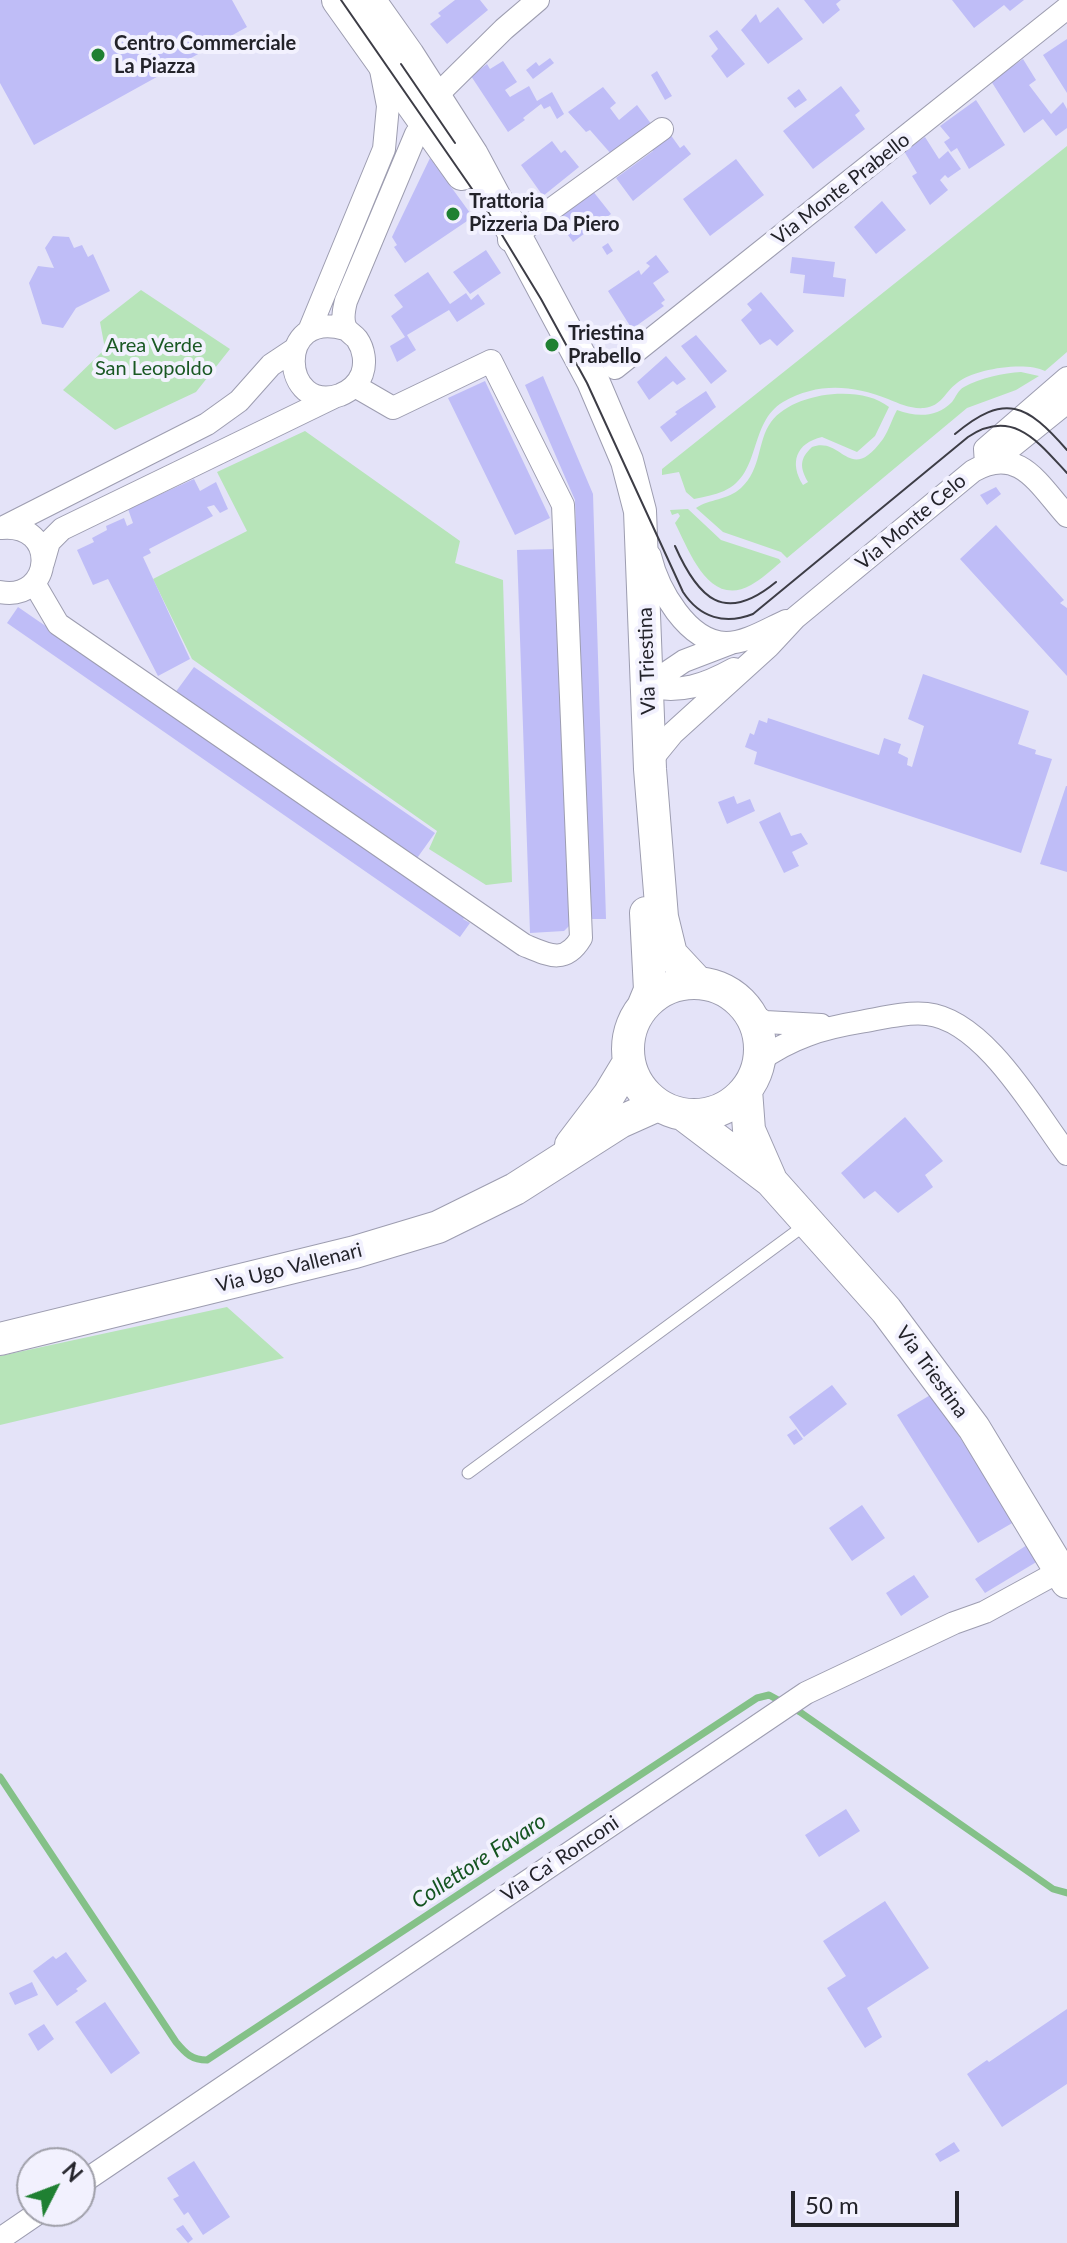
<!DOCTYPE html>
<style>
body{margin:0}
#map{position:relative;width:1067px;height:2243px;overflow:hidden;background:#e4e3f8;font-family:Lato,sans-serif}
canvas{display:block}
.north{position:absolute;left:16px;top:2147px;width:80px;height:80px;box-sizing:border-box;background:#f2f1fe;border:2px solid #9f9fa9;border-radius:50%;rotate:48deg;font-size:22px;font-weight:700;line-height:32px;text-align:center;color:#23232a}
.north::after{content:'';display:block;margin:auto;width:28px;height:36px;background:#1f8032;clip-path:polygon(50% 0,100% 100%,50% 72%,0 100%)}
.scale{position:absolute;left:791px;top:2191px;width:168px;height:36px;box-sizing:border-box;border:4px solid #23232a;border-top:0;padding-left:10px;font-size:24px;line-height:28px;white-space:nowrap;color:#23232a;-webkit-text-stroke:6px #f2f1fe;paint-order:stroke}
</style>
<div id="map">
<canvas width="1067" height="2243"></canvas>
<div class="north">N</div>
<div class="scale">50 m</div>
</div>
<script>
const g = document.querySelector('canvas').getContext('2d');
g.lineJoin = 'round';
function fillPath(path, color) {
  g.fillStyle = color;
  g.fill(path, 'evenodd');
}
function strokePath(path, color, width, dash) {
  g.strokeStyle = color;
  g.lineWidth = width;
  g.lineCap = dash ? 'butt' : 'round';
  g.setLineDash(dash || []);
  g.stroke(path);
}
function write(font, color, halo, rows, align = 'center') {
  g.font = font + ' Lato,sans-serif';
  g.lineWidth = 8;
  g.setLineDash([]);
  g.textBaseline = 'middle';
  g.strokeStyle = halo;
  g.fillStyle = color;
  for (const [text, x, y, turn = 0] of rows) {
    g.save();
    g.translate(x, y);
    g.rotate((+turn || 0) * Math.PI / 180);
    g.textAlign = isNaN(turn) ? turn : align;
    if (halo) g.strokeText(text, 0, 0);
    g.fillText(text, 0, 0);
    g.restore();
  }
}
fillPath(new Path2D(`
 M1067 146V352L1045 371C1025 361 974 369 957 383 944 393 942 406 924 408 911 409 900 404 888 399 852 385 818 382 783 402 748 423 762 474 724 491 714 495 704 497 694 499L686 492 679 472 662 475V469Z
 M141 290 230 349 196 392 115 430 63 390 105 349 100 322Z
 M1021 372 1039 376 1016 390 967 408 787 558 781 552 723 532 696 508C709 499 728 500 741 488 762 469 757 441 771 422 793 392 861 384 889 407L875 436 857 452 822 437C796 443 789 463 803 485L808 482C800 468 799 459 812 447 843 436 849 486 883 439 889 430 892 419 897 410 916 417 936 418 952 402 956 397 958 390 964 387 980 378 1004 373 1021 372Z
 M305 431 460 541 455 563 503 580 512 882 486 885 429 849 437 831 192 659 153 579 247 531 217 472Z
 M688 509 721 540 779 559 781 562C771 570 762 579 751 585 709 609 689 550 675 523L680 516 678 513 672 515 670 510Z
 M227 1307 284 1358 0 1425V1356Z`), '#b7e4b9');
strokePath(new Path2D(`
 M0 1777 176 2042C186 2054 192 2060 207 2060L757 1698 769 1695 800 1712 1053 1889 1067 1893`), '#84c188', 7);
fillPath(new Path2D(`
 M0 0H232L247 27 34 145 0 83Z
 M455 0H480L488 10 447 44 430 24 441 16 438 13Z
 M804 0H841L836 4 840 10 823 24Z
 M952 0H1024L1010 11 1004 5 974 28Z
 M778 7 803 39 768 64 741 30 756 14 760 23Z
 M717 30 745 64 727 78 711 56 718 49 709 36Z
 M1067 39V93L1043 55Z
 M550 58 554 63 533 79 526 70 536 62 539 66Z
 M1023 59 1036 80 1029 85 1051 114 1063 102 1067 109V128L1056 136 1043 119 1024 133 991 81Z
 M503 61 517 82 505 90 510 97 529 86 537 101 552 92 564 114 557 119 550 106 544 109 541 104 523 118 525 120 508 132 471 76 487 64 490 69Z
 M657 71 672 96 665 100 651 75Z
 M841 86 860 111 855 115 865 129 813 169 783 131Z
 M603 87 616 103 610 108 619 120 637 105 652 125 612 155 590 130 586 132 568 112Z
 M799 89 807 100 795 108 787 98Z
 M976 100 1005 145 969 169 957 148 951 152 944 142 950 138 940 126Z
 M670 134 680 148 684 145 691 154 633 201 616 178 653 151 652 148Z
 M925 137 939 159 948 151 961 169 948 178 945 175 940 180 948 190 930 205 912 176 917 173 904 151Z
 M552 141 561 153 565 150 579 167 543 196 521 165Z
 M430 158 473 217 405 263 394 247 397 245 392 237Z
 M736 159 764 195 710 236 683 199Z
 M592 190 611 214 573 242 555 217Z
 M882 201 906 230 876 254 854 227Z
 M53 236 69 237 74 248 82 245 88 257 93 254 110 291 76 308 63 328 42 324 29 283 38 266 54 268 45 248Z
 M608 243 613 251 607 255 602 247Z
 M486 250 501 273 470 294 453 272Z
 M656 255 669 272 653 283 665 300 661 303 664 306 632 329 608 291 639 270 641 275 650 266 646 263Z
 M792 257 835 262 833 277 846 279 844 297 803 293 805 275 790 273Z
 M428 272 450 304 466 293 471 300 478 294 485 304 457 322 449 310 407 335 416 350 397 362 390 346 405 337 391 316 403 307 394 295Z
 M761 292 794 331 777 346 770 339 760 345 741 320 752 310 747 304Z
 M696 335 727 371 711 384 681 346Z
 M666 356 686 379 677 385 673 381 649 400 637 382Z
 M543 376 593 494 606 919H588L575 500 525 385Z
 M485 381 550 518 515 535 448 398Z
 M706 391 716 407 671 442 660 427 677 414 675 412Z
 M194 479 200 491 216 482 228 509 220 513 214 505 207 507 213 516 149 549 151 553 143 557 190 659 158 676 108 579 93 585 77 550 94 542 92 538 107 530 106 526 124 518 127 526 133 523 128 509Z
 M996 487 1001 494 987 505 980 495Z
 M996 525 1064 600 1060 603 1067 608V676L960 559Z
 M556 549 570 925 564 931 530 933 517 550Z
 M18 607 466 916 463 919 470 923 460 937 7 623Z
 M194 667 435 833 415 861 172 697Z
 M923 674 1029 711 1018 744 1036 750 1035 754 1052 759 1021 853 754 764 757 752 745 747 750 733 754 735 759 720 767 723 768 718 879 755 884 738 901 744 898 753 908 758 907 765 912 767 924 726 908 719Z
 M1066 786H1067V872L1040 864Z
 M734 796 737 804 750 799 755 811 727 824 718 802Z
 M780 812 791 836 801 833 808 844 792 852 799 866 784 873 759 822Z
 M905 1117 943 1161 925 1175 933 1187 898 1213 875 1191 864 1199 841 1173Z
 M832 1385 847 1404 804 1437 789 1417Z
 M932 1394 1014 1522 978 1543 897 1415Z
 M796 1429 803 1439 794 1445 787 1435Z
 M862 1505 885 1538 852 1561 829 1528Z
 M1027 1545 1038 1561 985 1593 975 1579Z
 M914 1575 929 1597 901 1616 886 1593Z
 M846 1809 860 1831 819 1857 805 1835Z
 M885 1901 929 1968 867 2008 882 2037 865 2048 827 1988 846 1976 823 1941Z
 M66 1952 87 1981 76 1989 78 1991 57 2006 33 1971 53 1956 56 1959Z
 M32 1982 38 1995 15 2005 9 1993Z
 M105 2002 140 2053 111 2074 75 2022Z
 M1067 2009V2084L1002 2127 967 2074 987 2060 989 2062Z
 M44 2024 54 2039 38 2051 28 2034Z
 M954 2142 960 2151 940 2162 935 2154Z
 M194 2161 230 2217 203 2235 188 2212 184 2215 173 2199 179 2196 167 2178Z
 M183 2225 193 2239 188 2243 176 2229Z`), '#bfbdf7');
const lane = new Path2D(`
 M468 1473 805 1225`);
const street = new Path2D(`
 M426 106 504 29 538 0
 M509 240 662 129
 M345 329C274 308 281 415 340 395 350 391 358 384 362 374 366 363 364 349 357 339 353 334 347 332 345 326 342 318 344 309 346 301L416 134 422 130 432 133
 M309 331 384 149 388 106 381 70
 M615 368 1067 8
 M1002 461 1004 453 1067 402
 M986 464 985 449 1067 378
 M2 528 207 424 239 401 271 365 295 349
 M650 556C658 589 687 642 726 643 746 643 768 629 786 621
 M43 563 49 542 62 529 334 397
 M34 583 58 624 524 945C548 955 565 965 581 938L563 505 491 361 393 408 355 386
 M0 592C54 602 59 522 1 528
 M647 686C680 694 705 685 734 669
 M647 686 684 661 731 643
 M651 760 673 733 769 646 795 618 973 471C1019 444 1039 485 1067 516
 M748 1012 765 1022 821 1025
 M759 1061C790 1038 823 1028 860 1022 883 1018 905 1012 927 1014 984 1020 1035 1111 1067 1154
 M80 2184 806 1693 954 1623 985 1612 1060 1571
 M0 2239 41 2211`);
const secondary = new Path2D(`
 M338 0 462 174
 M369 0 408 55 472 155 593 381 627 461 640 511 650 769 662 917 671 954 698 983
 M628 1049a66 66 0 1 1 132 0a66 66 0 1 1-132 0Z
 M643 1007 650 990 646 913
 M746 1090 749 1130 770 1178
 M684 1115 771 1181 886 1310 974 1428 1067 1582
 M571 1145 609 1095 629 1062
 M0 1339 355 1252 438 1227 515 1189 620 1122 658 1105`);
strokePath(lane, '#9d9db0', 13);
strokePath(street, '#9d9db0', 24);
strokePath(secondary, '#9d9db0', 34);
strokePath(lane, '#fff', 11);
strokePath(street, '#fff', 22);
strokePath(secondary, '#fff', 32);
strokePath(new Path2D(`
 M341 0 488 212 541 299 587 383 683 592C700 618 725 625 753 614L968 437C1013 407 1039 443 1067 473
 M401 64 455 143
 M955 434C1005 392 1027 404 1067 450
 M675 546C698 598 724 625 776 582`), '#3d3d46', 2);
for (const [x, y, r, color] of [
 [98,55,8,"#1f8032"],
 [453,214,8,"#1f8032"],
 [552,345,8,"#1f8032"]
]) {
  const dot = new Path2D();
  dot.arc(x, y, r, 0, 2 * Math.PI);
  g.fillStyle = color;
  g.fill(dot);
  strokePath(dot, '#f2f1fe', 3);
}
write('bold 20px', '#23232a', '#f2f1fe', [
 ["Centro Commerciale",114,44],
 ["La Piazza",114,67],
 ["Trattoria",469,202],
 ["Pizzeria Da Piero",469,225],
 ["Triestina",568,334],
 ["Prabello",568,357]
], 'left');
write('20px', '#23232a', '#f2f1fe', [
 ["Via Monte Prabello",841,189,-38],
 ["Via Monte Celo",911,522,-40],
 ["Via Triestina",647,661,-92],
 ["Via Ugo Vallenari",289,1268,-14],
 ["Via Triestina",932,1372,54],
 ["Via Ca' Ronconi",560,1859,-34]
]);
write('20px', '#1a5924', '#f2f1fe', [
 ["Area Verde",154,346],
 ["San Leopoldo",154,369]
]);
write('italic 22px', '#145420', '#f2f1fe', [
 ["Collettore Favaro",479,1861,-33]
]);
</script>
